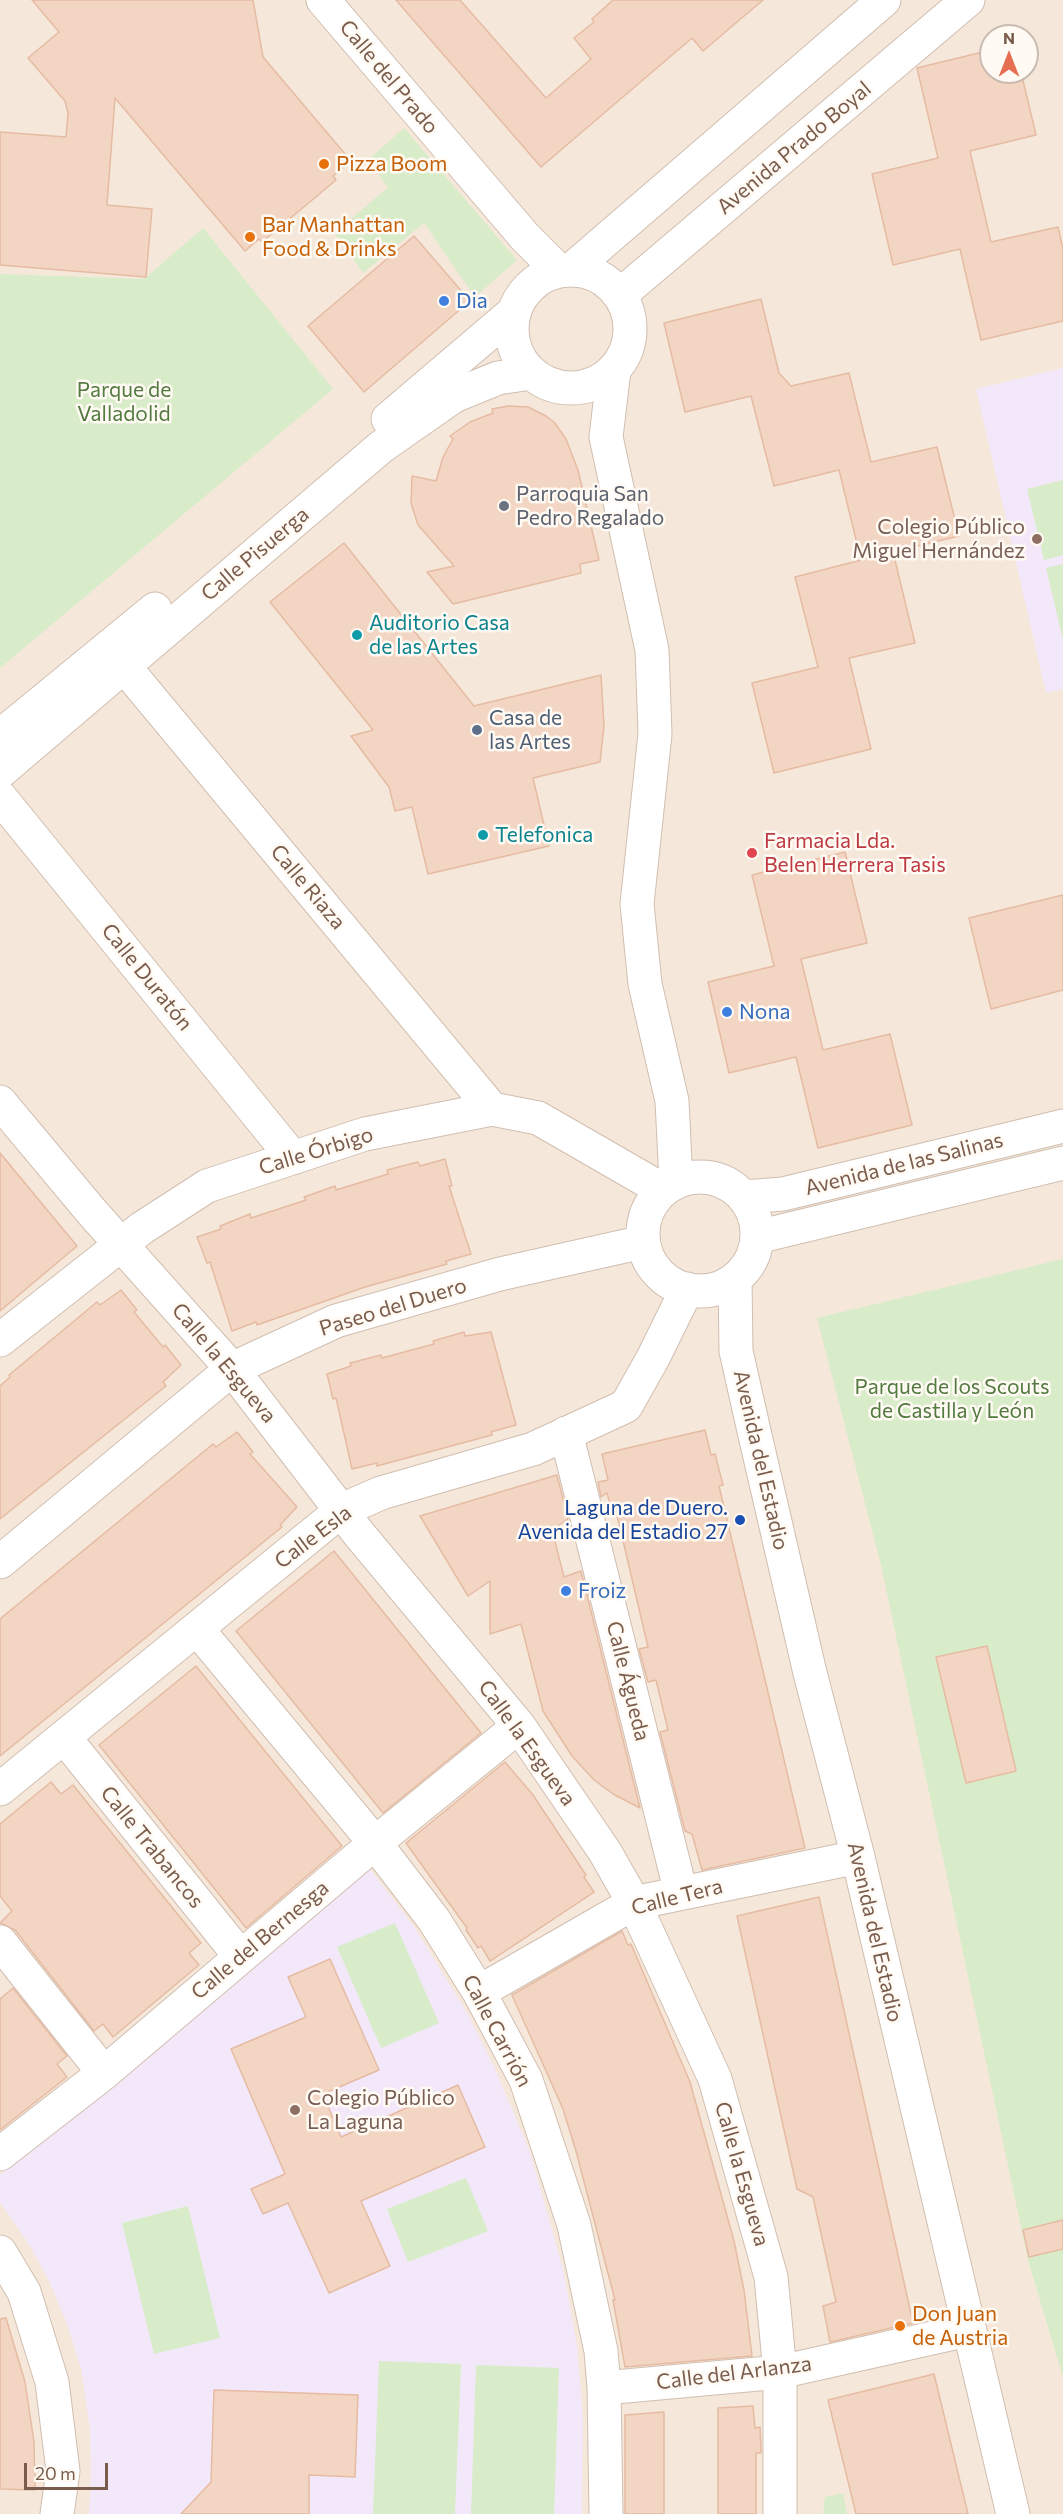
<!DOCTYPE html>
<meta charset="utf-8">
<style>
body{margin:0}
#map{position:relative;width:1063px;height:2514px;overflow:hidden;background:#fdf6ec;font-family:Commissioner,sans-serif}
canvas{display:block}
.north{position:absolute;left:979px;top:24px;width:60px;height:60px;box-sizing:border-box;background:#fffaf3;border:2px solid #cabbb1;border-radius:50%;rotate:0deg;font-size:16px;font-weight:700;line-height:24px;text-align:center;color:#7a5c4d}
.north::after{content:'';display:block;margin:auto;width:21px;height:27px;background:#e76f51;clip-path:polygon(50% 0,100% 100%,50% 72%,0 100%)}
.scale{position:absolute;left:24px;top:2463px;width:84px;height:27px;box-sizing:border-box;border:3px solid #7a5c4d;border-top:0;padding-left:8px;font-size:18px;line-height:21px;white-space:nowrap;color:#7a5c4d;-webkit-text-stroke:4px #fffaf3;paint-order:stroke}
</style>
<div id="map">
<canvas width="1063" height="2514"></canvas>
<div class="north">N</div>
<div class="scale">20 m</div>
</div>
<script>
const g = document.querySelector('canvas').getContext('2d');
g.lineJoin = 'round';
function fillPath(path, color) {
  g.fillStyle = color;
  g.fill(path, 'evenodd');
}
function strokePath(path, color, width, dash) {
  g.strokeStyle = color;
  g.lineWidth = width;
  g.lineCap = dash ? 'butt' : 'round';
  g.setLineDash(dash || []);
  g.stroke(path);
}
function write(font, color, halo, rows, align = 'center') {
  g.font = font + ' Commissioner,sans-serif';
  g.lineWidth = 5;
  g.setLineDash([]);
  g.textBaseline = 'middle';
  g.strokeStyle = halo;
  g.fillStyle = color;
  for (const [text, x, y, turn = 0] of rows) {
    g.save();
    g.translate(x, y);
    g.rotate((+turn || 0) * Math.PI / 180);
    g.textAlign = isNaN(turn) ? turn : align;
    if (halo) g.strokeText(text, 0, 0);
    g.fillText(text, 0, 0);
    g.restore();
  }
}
fillPath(new Path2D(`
 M0 0H1063V2514H0ZM991 36H1027V72H991Z`), '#f5e8da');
fillPath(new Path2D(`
 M1063 368V689L1046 693 976 389Z
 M370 1869 415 1928 466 2011 495 2069 530 2152 563 2269 577 2346 583 2419 582 2514H89L91 2473 90 2428 81 2369 67 2324 50 2283 30 2246 0 2202V2175Z`), '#f3e8fa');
fillPath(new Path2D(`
 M404 128 517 260 475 297 424 223 363 273 335 233 388 187 368 160Z
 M203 228 333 389 0 668V274L144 279Z
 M1063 480V555L1044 560 1027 489Z
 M1063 564V640L1046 568Z
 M1063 1259V2377L1028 2260 881 1565 817 1318Z
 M395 1923 439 2023 381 2048 337 1947Z
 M466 2178 488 2231 408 2262 387 2209Z
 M188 2206 220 2338 154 2354 122 2223Z
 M379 2361 461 2364 455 2514H373Z
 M476 2365 559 2368 554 2514H471Z
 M843 2493 847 2514H823L825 2497Z`), '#d8ecc9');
const building = new Path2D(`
 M32 0H253L263 57 351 161 333 176 336 180 317 196 262 242 259 239 245 251 115 98 107 205 152 209 146 277 0 265V132L66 137 68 113 65 101 28 58 59 32Z
 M396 0H460L546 98 591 59 574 38 594 22 592 19 613 0H763L703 51 692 38 541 167Z
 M991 50V72H1021L1036 135 970 151 991 242 1058 227 1063 249V321L981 340 960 249 893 265 872 174 938 158 917 68Z
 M414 236 470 301 364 392 308 326Z
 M761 299 779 373 791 386 849 373 871 462 937 447 959 536 893 552 915 643 849 658 871 749 774 773 752 683 818 667 795 577 861 560 839 470 774 486 751 396 685 412 664 323Z
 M508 406 528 407 546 416 555 423 566 439 578 470 599 560 580 564 581 573 453 604 427 572 454 566 418 525 411 503 412 476 436 481 443 457 453 439 450 436 470 422 493 413 492 409Z
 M344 543 474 706 601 675 604 726 600 762 533 778 549 846 428 874 412 807 395 811 389 787 351 736 373 730 270 602Z
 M845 852 867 943 801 959 823 1050 890 1034 912 1125 818 1148 796 1057 729 1073 708 982 774 966 752 875Z
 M1063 895V990L991 1009 969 918Z
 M0 1153 77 1246 0 1311Z
 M445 1159 452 1186H449L471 1254 446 1261 447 1264 365 1287 257 1325 256 1322 232 1331 210 1262 207 1263 197 1237 221 1229 220 1226 250 1214 251 1218 306 1200 304 1197 335 1186 336 1190 388 1174 387 1170 418 1162 420 1166Z
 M121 1290 137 1310 134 1312 163 1347 165 1345 181 1365 163 1382 166 1386 0 1519V1386L10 1377 9 1375 97 1302 100 1305Z
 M464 1332 465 1336 491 1332 516 1425 491 1432 492 1435 377 1466V1463L352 1469 336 1398 333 1399 327 1374 351 1366 350 1363 381 1355 382 1358 434 1344 433 1341Z
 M705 1430 711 1455 715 1454 723 1485 719 1486 805 1848 702 1870 692 1834 685 1831 660 1732 668 1730 656 1680 648 1682 639 1649 648 1647 616 1511 612 1512 607 1493 601 1497 598 1482 608 1480 602 1454Z
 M237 1432 253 1452 250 1454 297 1507 280 1525 282 1527 0 1756V1619L213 1444 216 1447Z
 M557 1475 568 1519 552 1530 564 1577 581 1571 640 1808 613 1794 594 1780 572 1756 543 1711 521 1624 490 1634V1581L468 1596 420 1516Z
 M334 1551 481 1733 383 1813 236 1631Z
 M987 1646 1016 1771 966 1783 936 1657Z
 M196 1666 342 1846 246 1928 99 1745Z
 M505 1762 533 1795 586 1875 584 1877 594 1892 490 1961 481 1946 478 1948 466 1930 467 1928 406 1843Z
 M51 1782 61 1794 73 1785 201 1943 189 1953 199 1965 113 2037 103 2024 94 2031 15 1930 0 1923 12 1911 0 1896V1824Z
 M819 1897 913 2323 830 2342 823 2306 836 2302 813 2197 797 2189 737 1916Z
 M622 1931 628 1945 631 1944 690 2082 734 2241 744 2290 752 2356 625 2367 613 2300H615L576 2151 563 2109 512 1995Z
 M330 1959 379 2070 323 2094 341 2137 458 2085 485 2147 361 2201 390 2266 329 2293 288 2203 263 2214 251 2189 285 2174 231 2049 306 2017 288 1977Z
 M13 1988 67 2056 57 2064 67 2077 0 2130V1999Z
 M1063 2220V2249L1029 2257 1023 2230Z
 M6 2318 25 2382 34 2442 35 2490 0 2489V2319Z
 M934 2374 968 2514H856L828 2400Z
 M214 2390 358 2395 355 2477 309 2475V2514H181L211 2482Z
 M753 2406 755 2428 760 2427 761 2450V2453H756V2514H718V2408Z
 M664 2412V2514H625V2415Z`);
fillPath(building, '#f3d5c3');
strokePath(building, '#e6bba3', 1.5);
const minor = new Path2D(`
 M323 0 525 237 559 271
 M571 270 884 0
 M512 329a59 59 0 1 1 118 0a59 59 0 1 1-118 0Z
 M620 295 968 0
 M614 370 606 437 652 650 655 734 637 904 645 984 672 1101 676 1182
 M388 419 515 311
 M123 665 492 1109
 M0 736 155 609
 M0 772 381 447 454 396 498 378 531 373
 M0 797 293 1158
 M0 1102 91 1211 232 1369 359 1534 519 1726 605 1852 634 1903 715 2079 771 2277 780 2372V2514
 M643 1234a57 57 0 1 1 114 0a57 57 0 1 1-114 0Z
 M744 1197 783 1194 1063 1126
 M757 1237 1063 1163
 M735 1279 736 1351 754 1431 810 1673 858 1857 1013 2514
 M0 1340 142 1228 207 1186 365 1134 492 1109 538 1118 663 1190
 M566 1433 681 1893
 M0 1562 232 1369 336 1321 500 1274 643 1242
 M198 1630 375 1843 434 1920 479 1992 526 2080 574 2225 601 2351 604 2388 606 2514
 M64 1737 240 1956
 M0 1789 342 1510 381 1493 533 1449 626 1406 653 1358 687 1289
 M0 1942 104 2073
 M479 1992 634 1903 858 1857
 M0 2154 104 2073 375 1843 519 1726
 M0 2252 24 2292 52 2382 63 2471 57 2514
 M604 2388 780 2372 968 2330`);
strokePath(minor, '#d1beb0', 35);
strokePath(minor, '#fff', 33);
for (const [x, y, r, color] of [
 [324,164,6,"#e8710a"],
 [250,237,6,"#e8710a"],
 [444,301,6,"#3f7fe0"],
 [504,506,6,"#6b7280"],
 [1037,539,6,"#8d6e63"],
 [357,635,6,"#0f9aa8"],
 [477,730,6,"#5c6f8a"],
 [483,835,6,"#0f9aa8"],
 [752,853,6,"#e0444e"],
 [727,1012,6,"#3f7fe0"],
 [740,1520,6,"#1a4fb4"],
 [566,1591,6,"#3f7fe0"],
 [295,2110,6,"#8d6e63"],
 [900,2326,6,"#e8710a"]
]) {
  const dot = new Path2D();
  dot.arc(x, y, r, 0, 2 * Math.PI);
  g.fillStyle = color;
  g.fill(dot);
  strokePath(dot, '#fffaf3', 2);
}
write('21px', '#7a5c4d', '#fffaf3', [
 ["Calle del Prado",389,77,50],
 ["Avenida Prado Boyal",794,148,-40],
 ["Calle Pisuerga",255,554,-40],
 ["Calle Riaza",308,887,50],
 ["Calle Duratón",147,977,51],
 ["Calle Órbigo",316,1151,-17],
 ["Avenida de las Salinas",904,1164,-14],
 ["Paseo del Duero",393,1307,-17],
 ["Calle la Esgueva",224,1363,50],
 ["Avenida del Estadio",761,1460,77],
 ["Calle Esla",313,1537,-37],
 ["Calle Águeda",628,1681,76],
 ["Calle la Esgueva",527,1743,54],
 ["Calle Trabancos",152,1847,51],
 ["Calle Tera",677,1897,-14],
 ["Avenida del Estadio",875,1932,77],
 ["Calle del Bernesga",260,1940,-40],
 ["Calle Carrión",497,2031,62],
 ["Calle la Esgueva",742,2174,74],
 ["Calle del Arlanza",734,2373,-7]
]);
write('21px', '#c56008', '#fffaf3', [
 ["Pizza Boom",336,164],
 ["Bar Manhattan",262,225],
 ["Food & Drinks",262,249],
 ["Don Juan",912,2314],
 ["de Austria",912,2338]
], 'left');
write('21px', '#366cbe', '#fffaf3', [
 ["Dia",456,301],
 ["Nona",739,1012],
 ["Froiz",578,1591]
], 'left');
write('21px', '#537a41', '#fffaf3', [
 ["Parque de",124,390],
 ["Valladolid",124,414],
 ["Parque de los Scouts",952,1387],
 ["de Castilla y León",952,1411]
]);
write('21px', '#5b616d', '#fffaf3', [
 ["Parroquia San",516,494],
 ["Pedro Regalado",516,518]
], 'left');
write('21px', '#785e54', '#fffaf3', [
 ["Colegio Público",1025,527],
 ["Miguel Hernández",1025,551],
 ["Colegio Público",307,2098,"left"],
 ["La Laguna",307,2122,"left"]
], 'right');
write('21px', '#0d838f', '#fffaf3', [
 ["Auditorio Casa",369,623],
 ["de las Artes",369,647],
 ["Telefonica",495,835]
], 'left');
write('21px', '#4e5e75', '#fffaf3', [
 ["Casa de",489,718],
 ["las Artes",489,742]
], 'left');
write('21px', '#be3a42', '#fffaf3', [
 ["Farmacia Lda.",764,841],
 ["Belen Herrera Tasis",764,865]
], 'left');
write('21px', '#164399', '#fffaf3', [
 ["Laguna de Duero.",728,1508],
 ["Avenida del Estadio 27",728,1532]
], 'right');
</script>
